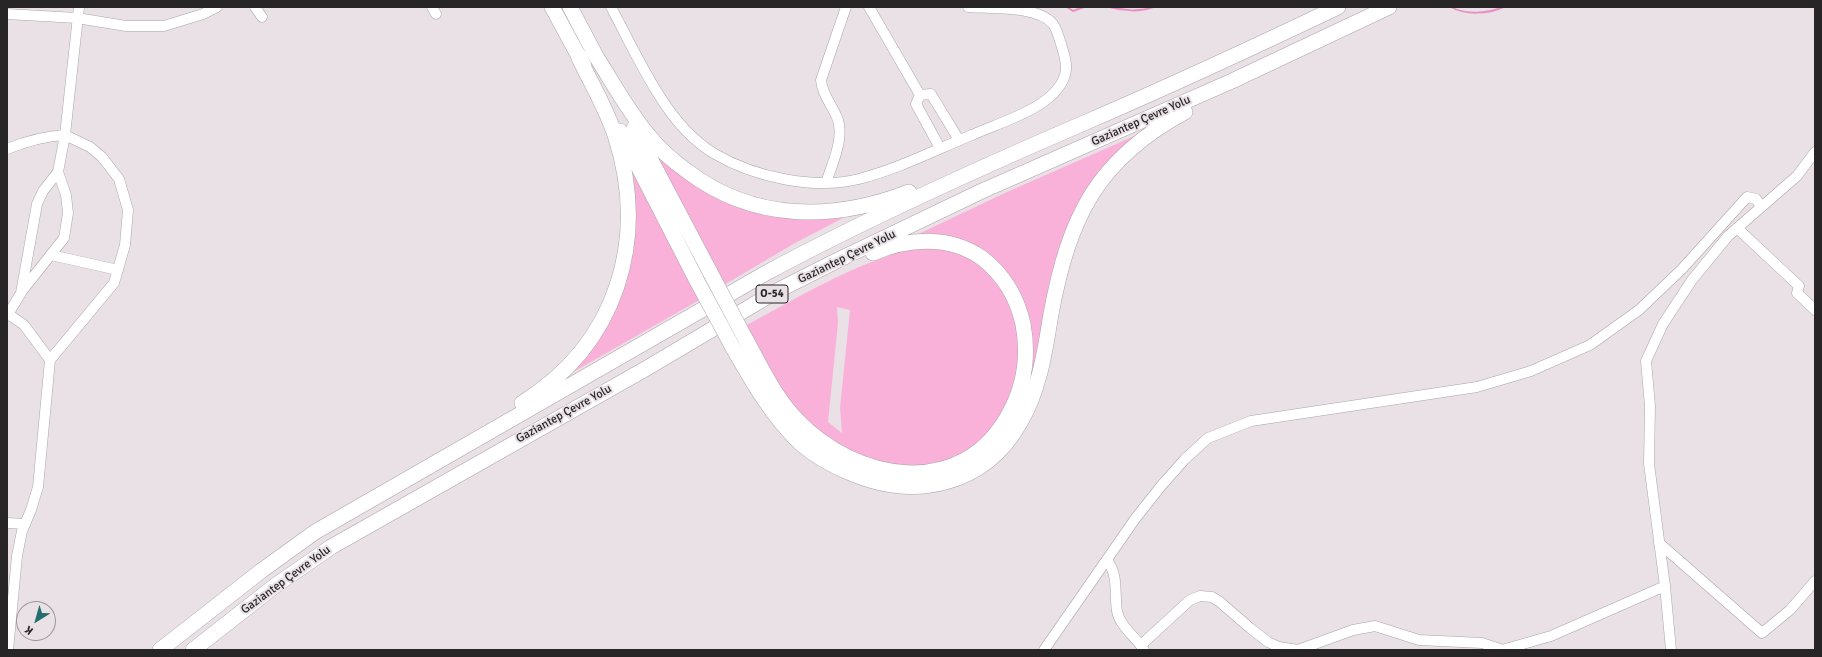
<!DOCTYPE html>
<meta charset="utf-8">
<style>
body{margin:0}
#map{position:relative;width:1822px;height:657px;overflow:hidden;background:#e9e1e5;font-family:Signika,sans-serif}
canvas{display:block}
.frame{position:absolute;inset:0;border:8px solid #282526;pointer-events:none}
.north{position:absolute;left:16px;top:601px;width:40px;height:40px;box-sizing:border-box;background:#e9e1e5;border:1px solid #9c9699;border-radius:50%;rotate:217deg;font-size:11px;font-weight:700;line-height:16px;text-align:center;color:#282526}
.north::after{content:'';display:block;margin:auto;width:14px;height:18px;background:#226d6d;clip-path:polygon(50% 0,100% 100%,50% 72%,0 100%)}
</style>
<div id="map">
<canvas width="1822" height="657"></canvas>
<div class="frame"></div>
<div class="north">K</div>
</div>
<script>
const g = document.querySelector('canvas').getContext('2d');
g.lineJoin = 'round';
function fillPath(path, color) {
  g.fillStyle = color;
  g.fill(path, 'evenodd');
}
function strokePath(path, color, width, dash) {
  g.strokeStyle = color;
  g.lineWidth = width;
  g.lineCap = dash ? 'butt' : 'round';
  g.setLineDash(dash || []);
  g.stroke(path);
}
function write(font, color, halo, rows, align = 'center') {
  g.font = font + ' Signika,sans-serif';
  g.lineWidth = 4;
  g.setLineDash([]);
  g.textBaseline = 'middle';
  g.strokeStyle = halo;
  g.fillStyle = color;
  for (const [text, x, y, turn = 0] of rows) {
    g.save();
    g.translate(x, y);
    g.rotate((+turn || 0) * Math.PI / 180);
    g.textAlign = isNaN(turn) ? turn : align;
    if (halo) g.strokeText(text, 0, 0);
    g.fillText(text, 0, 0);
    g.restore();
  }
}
fillPath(new Path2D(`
 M1139 134 1093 183 1030 388 1033 366 1029 368 999 266 912 237 1007 192Z
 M647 142 707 191 849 215 795 243 724 285Z
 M626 158 701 299 568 375 591 351 619 297Z
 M911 249C922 249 936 247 947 250 1063 279 1031 479 902 465 887 463 875 462 861 455 850 450 835 446 826 438 815 430 797 413 789 402 772 379 760 351 745 326 799 297 851 265 911 249ZM837 307 850 310 840 408 842 433 828 422 838 323Z`), '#f9b1da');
strokePath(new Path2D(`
 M1067 7 1073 11 1084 7
 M1110 7C1123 11 1141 12 1153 7
 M1451 7C1465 15 1489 14 1503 7`), '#e990c4', 2);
const minor = new Path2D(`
 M255 7 262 17
 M432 7 436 14
 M611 7C626 35 640 65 657 92 671 115 691 140 715 154 754 177 814 190 859 179 898 169 935 150 972 135 1000 122 1055 108 1065 75 1068 65 1064 53 1061 44 1059 37 1057 30 1053 24 1037 5 991 9 968 7
 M869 7 920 95 916 104 940 148
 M7 14 77 18 126 26H164L203 14 217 7
 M920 95 931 94 959 140
 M7 149C27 141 44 136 65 135L58 172 43 191 37 204 21 293 7 316
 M826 183C832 164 844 140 838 120 833 106 822 95 821 80L846 7
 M1737 228 1799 286 1797 293 1815 310
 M51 255 118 270
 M22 291 64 238 68 213 66 195 58 172
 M7 313 24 325 50 360
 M7 523 25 524
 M1659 543 1762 633 1790 610 1815 581
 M1107 560C1119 576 1114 593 1117 611 1120 627 1136 637 1144 650
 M1141 645 1190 600 1200 596 1212 597 1220 602 1250 628 1268 642 1279 647 1298 650 1353 630 1375 626 1419 640 1482 643 1503 650
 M8 650 17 556 22 531 31 510 38 487 50 360 114 283 125 245 128 210 119 179 102 157 90 147 65 135 79 7
 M1044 650 1135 519 1161 486 1185 459 1208 438 1251 421 1477 387 1531 371 1590 345 1639 310 1682 269 1747 197 1756 199 1761 207
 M1502 650 1551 636 1665 586
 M1671 650 1665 586 1649 464 1650 406 1646 361 1663 324 1692 280 1728 236 1797 176 1815 152`);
const highway = new Path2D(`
 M552 7 584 66
 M570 7 597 58
 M592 50C611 79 627 110 649 136 660 150 673 161 687 171 754 222 834 221 909 192
 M634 128 710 272
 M620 131 697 281
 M745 338C760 365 774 396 796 419 855 482 962 501 1009 414 1025 385 1029 356 1023 324 1017 297 1004 275 982 258 949 235 908 238 873 253
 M732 346C752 381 771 415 800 443 814 455 831 465 848 472 913 501 985 487 1021 421 1040 388 1045 350 1051 314 1069 218 1096 160 1185 112
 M522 403C617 344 649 240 615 135 606 108 591 83 579 58
 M160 650 261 571 315 532 766 273C870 217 977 169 1084 123 1170 86 1254 47 1338 7
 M193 650 276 585 331 547 647 368 775 292 836 261 982 191 1232 81 1389 7`);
strokePath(minor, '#aba4a8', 11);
strokePath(highway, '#aba4a8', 16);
strokePath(minor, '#fff', 10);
strokePath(highway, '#fff', 15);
const highwayBridge = new Path2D(`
 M710 272 745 338
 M697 281 732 346`);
strokePath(highwayBridge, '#aba4a8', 16, []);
strokePath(highwayBridge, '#fff', 15);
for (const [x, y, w] of [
 [772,294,32]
]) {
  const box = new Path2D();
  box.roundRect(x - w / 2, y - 9, w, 18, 3);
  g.fillStyle = '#e9e1e5';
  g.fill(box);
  strokePath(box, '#282526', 1);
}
write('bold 11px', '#282526', null, [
 ["O-54",772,294]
]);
write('12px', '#282526', '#e9e1e5', [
 ["Gaziantep Çevre Yolu",1141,121,-24],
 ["Gaziantep Çevre Yolu",847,257,-26],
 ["Gaziantep Çevre Yolu",564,414,-29],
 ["Gaziantep Çevre Yolu",286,580,-36]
]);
</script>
